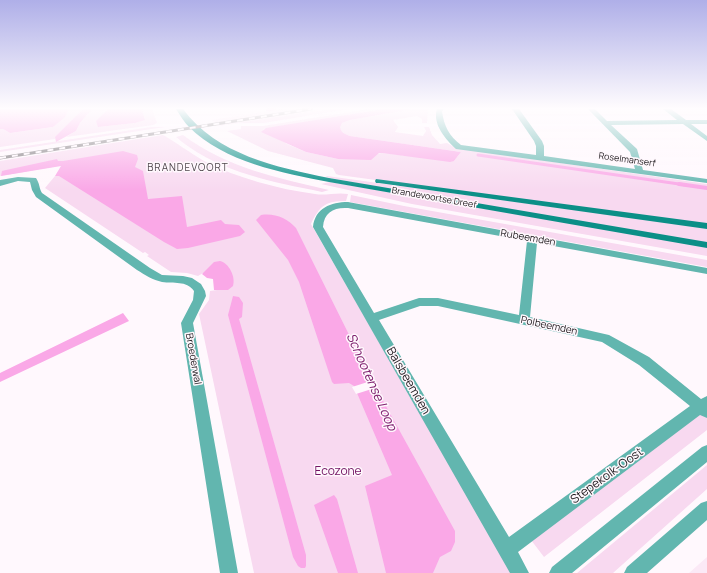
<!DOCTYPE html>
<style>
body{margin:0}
canvas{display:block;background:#fff8fd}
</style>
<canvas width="707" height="573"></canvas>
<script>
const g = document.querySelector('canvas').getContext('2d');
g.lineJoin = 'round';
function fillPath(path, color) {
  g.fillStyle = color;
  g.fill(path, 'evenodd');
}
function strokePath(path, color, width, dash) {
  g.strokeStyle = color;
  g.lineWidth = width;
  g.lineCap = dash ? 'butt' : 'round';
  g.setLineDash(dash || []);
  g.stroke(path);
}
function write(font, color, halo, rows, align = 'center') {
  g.font = font + ' Manrope,sans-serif';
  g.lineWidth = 3;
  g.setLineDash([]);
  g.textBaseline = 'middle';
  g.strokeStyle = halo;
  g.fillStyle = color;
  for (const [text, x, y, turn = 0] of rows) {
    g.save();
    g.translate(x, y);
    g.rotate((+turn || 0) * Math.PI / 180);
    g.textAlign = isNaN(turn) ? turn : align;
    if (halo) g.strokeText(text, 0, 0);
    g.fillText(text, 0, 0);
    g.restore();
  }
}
fillPath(new Path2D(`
 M282 109H331L219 126 212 120Z
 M707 557V573H689Z`), '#fbe9f6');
fillPath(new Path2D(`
 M69 109H83L55 139 0 147V129H3L10 133 53 127Z
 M92 109H108L104 111 98 127 135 123 145 119 142 109H152L157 123 153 125 66 137 76 131 80 123Z
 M331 109H348L264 123H237Z
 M369 109H383L263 129 287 144 306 152 338 159 382 153 454 161 461 152 350 136C345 134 341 133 339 127L342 123 350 120 413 109H428L427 123H422V119L417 116 393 120 398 127 395 132 423 136 426 131 424 127H429L432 135 440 144 447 143 456 148 707 184V225L339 175 336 174 333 168 268 151 227 131 241 129V126H263Z
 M151 127H165L0 152V150Z
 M163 135C176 142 190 153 204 161 237 178 278 189 315 194 326 196 336 192 348 194L346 201C326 201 320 205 311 224L512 573H254L199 314 209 300 210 291 217 290 218 280 203 273 198 276 187 273 171 272 147 256 149 255 145 252 143 253 45 188 55 176H57L64 165 0 176V161Z
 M183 135C227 168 278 178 329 190L322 192 313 190C266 181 213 169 176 137Z
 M327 176 707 228V243L372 186 326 177Z
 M330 182 707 247V256L412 204 321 184Z
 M351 195 404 206 707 260V267L350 202Z
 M707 407V430L544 557 531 540Z
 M707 465V489L613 573H577Z`), '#f8d9f0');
fillPath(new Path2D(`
 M0 109H69L65 117 53 127 10 133 3 129H0Z`), '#fcabe9');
fillPath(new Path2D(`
 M83 109H92L80 123 76 131 56 142 55 137Z
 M108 109H142L145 120 135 123 98 127 96 121Z
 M383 109H413L350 120 342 123 340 127C341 133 345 134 350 136L461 152 454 161 450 162 382 153H379L371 160 338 159 306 152 261 132 266 128Z
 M123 151 137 155 138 159 135 167 143 171 148 199 182 196 187 227 221 220 225 224 239 225 245 232 240 236 188 248 177 249 164 242 59 176H55L61 166 1 176 2 171 6 170 57 159 58 161H63Z
 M261 215C275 213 287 218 296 228L371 379 455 531V542L451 551 440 557 433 573H386L365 486 392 475 354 386 349 383 334 384 332 382 299 282 288 260 256 220Z
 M220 261C229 263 236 277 233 286L228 290H214L213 279 207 278 202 274 214 262Z
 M233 296 239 297 243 303 242 317 239 319 306 555V566L305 568H301L298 566 293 557 235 341 228 315Z
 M123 313 129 321 0 382V373Z
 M334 495 337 499 358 573H338L314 505Z`), '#faa8e7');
fillPath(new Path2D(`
 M374 380 378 387 356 394 352 387Z`), '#fff8fd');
strokePath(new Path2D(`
 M268 110 274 109
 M478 155 686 185`), '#faa8e7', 3);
strokePath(new Path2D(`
 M679 184 707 188`), '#faa8e7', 4);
fillPath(new Path2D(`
 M437 109H444L442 111C444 126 449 136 461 145L536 155V146L534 141 512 109H519L542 141 544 146V156L635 169 630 152 588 109H595L607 121 677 120 663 109H671L686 120H707V124H691L707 136V141L683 124 611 125 637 149 643 170 707 179V183L456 149C446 140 432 124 437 109Z
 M18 177 36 178C40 184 39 188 42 193L150 268 162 275 183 276 192 278 201 284 205 291 206 296 193 323 238 573H220L181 323 193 300 194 291C186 280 174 284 162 282 153 280 145 275 137 270L36 197 32 190 30 182 18 181 0 186V180Z
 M348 202 707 268V274L537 243 530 317 609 335 649 357 701 399 707 396V418L700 415 518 552 529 573H510L313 227C315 208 331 202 348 202ZM348 208 527 241 519 315 438 298H419L374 313 323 227C324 212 334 207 348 208ZM420 306H438L602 342 639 365 690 406 509 537 379 320Z
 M707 445V462L572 573H549L552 567 702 447Z
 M707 501V520L647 573H624L627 567 701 503Z`), '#62b6af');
fillPath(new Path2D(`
 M176 109H183C217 155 276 167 329 178L707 242V248L329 182C282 173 224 162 189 127 184 122 180 115 176 109Z
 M376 179 707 223V229L379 183H376L375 181Z`), '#0b8f87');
const rail = new Path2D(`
 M0 158 311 109`);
strokePath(rail, '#807b7f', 3);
strokePath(rail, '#fff8fd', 2, [6]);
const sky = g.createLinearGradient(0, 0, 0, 190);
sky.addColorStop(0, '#afafe8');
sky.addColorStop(0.57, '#fffcfe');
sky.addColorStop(1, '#fffcfe00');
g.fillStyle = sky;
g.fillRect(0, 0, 707, 190);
write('9px', '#201c1f', '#fff8fd', [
 ["Roselmanserf",627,160,8],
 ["Brandevoortse Dreef",434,198,10]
]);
g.letterSpacing = '1px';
write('10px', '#4f464c', '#fff8fd', [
 ["BRANDEVOORT",188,168]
]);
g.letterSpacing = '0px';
write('10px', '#201c1f', '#fff8fd', [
 ["Rubeemden",528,238,10],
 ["Polbeemden",549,326,12],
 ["Broederwal",193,359,80]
]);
write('12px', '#201c1f', '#fff8fd', [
 ["Balsbeemden",408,381,60],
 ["Stepekolk-Oost",607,476,-36]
]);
write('12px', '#731564', '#fff8fd', [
 ["Ecozone",338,472]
]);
write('italic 13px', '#802471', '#fff8fd', [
 ["Schootense Loop",371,382,66]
]);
</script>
